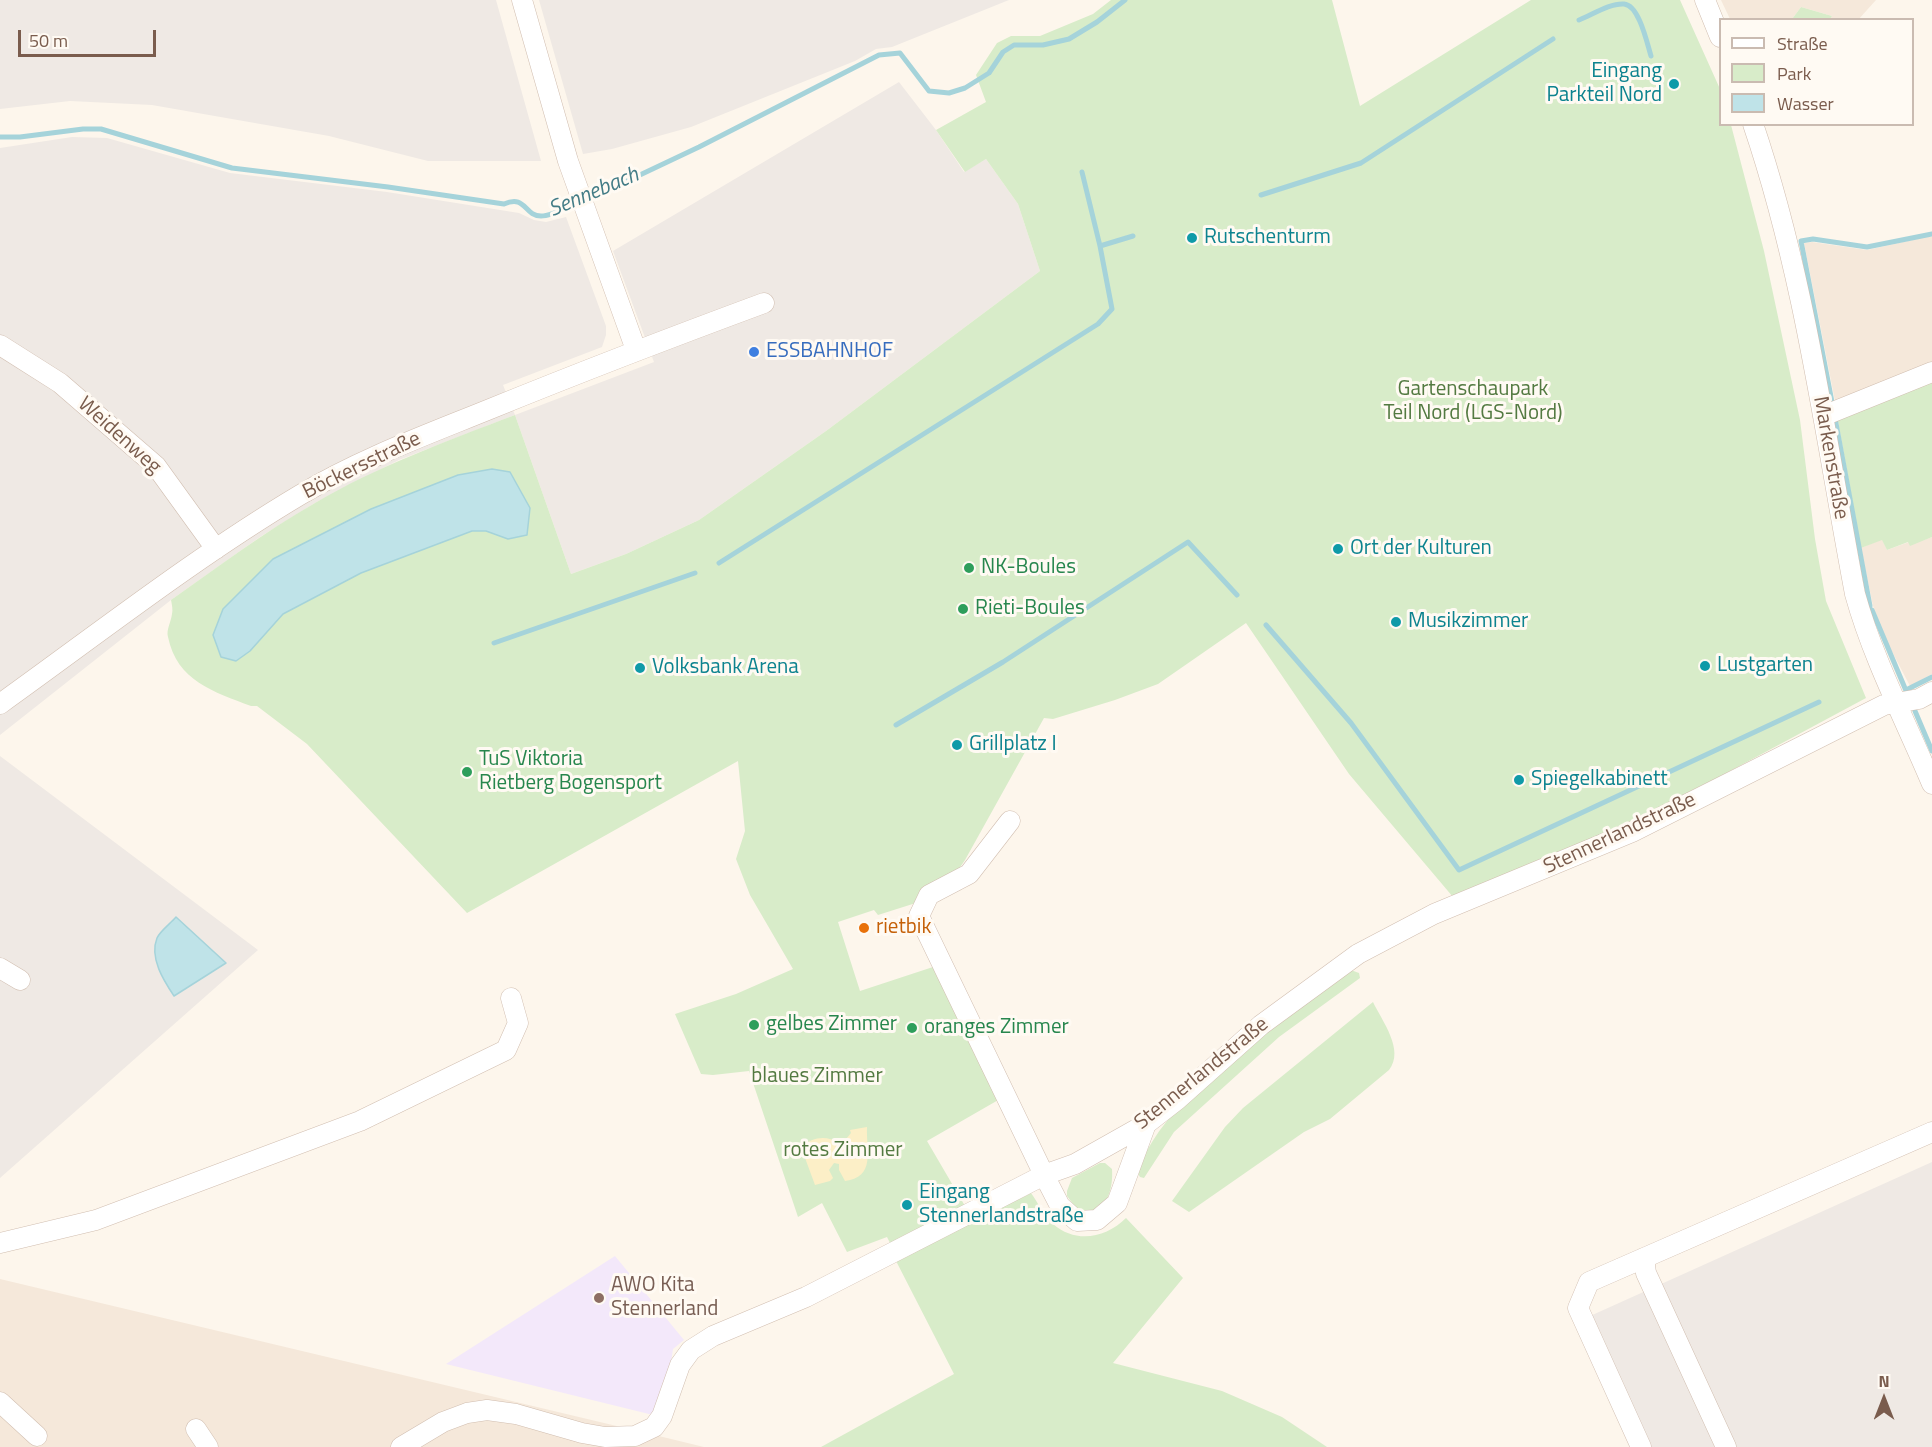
<!DOCTYPE html>
<meta charset="utf-8">
<style>
body{margin:0}
#map{position:relative;width:1932px;height:1447px;overflow:hidden;background:#fdf6ec;font-family:"Titillium Web",sans-serif}
canvas{display:block}
.legend{position:absolute;left:1719px;top:18px;width:195px;height:108px;box-sizing:border-box;background:#fffaf3;border:2px solid #cabbb1;margin:0;padding:8px 10px;list-style:none;font-size:18px;color:#7a5c4d}
.legend li{display:flex;align-items:center;gap:12px;height:30px}
.legend b{width:30px;border:2px solid #cabbb1}
.north{position:absolute;left:1854px;top:1369px;width:60px;height:60px;-webkit-text-stroke:4px #fffaf3;paint-order:stroke;rotate:0deg;font-size:16px;font-weight:700;line-height:24px;text-align:center;color:#7a5c4d}
.north::after{content:'';display:block;margin:auto;width:21px;height:27px;background:#7a5c4d;clip-path:polygon(50% 0,100% 100%,50% 72%,0 100%)}
.scale{position:absolute;left:18px;top:30px;width:138px;height:27px;box-sizing:border-box;border:3px solid #7a5c4d;border-top:0;padding-left:8px;font-size:18px;line-height:21px;white-space:nowrap;color:#7a5c4d;-webkit-text-stroke:4px #fffaf3;paint-order:stroke}
</style>
<div id="map">
<canvas width="1932" height="1447"></canvas>
<ul class="legend">
<li><b style="height:8px;background:#fff"></b>Straße</li>
<li><b style="height:16px;background:#d8ecc9"></b>Park</li>
<li><b style="height:16px;background:#bfe3e8"></b>Wasser</li>
</ul>
<div class="north">N</div>
<div class="scale">50 m</div>
</div>
<script>
const g = document.querySelector('canvas').getContext('2d');
g.lineJoin = 'round';
function fillPath(path, color) {
  g.fillStyle = color;
  g.fill(path, 'evenodd');
}
function strokePath(path, color, width, dash) {
  g.strokeStyle = color;
  g.lineWidth = width;
  g.lineCap = dash ? 'butt' : 'round';
  g.setLineDash(dash || []);
  g.stroke(path);
}
function write(font, color, halo, rows, align = 'center') {
  g.font = font + ' "Titillium Web",sans-serif';
  g.lineWidth = 6;
  g.setLineDash([]);
  g.textBaseline = 'middle';
  g.strokeStyle = halo;
  g.fillStyle = color;
  for (const [text, x, y, turn = 0] of rows) {
    g.save();
    g.translate(x, y);
    g.rotate((+turn || 0) * Math.PI / 180);
    g.textAlign = isNaN(turn) ? turn : align;
    if (halo) g.strokeText(text, 0, 0);
    g.fillText(text, 0, 0);
    g.restore();
  }
}
fillPath(new Path2D(`
 M1721 0H1876L1858 20 1830 19 1832 16 1801 7 1792 19H1730Z
 M1926 237H1932V364L1835 401 1804 243 1812 242 1867 250Z
 M1932 537V674L1910 686 1885 638 1873 606 1861 548 1882 539 1887 550 1909 542 1910 545Z
 M0 1279 667 1438 704 1447H0Z`), '#f5e8da');
fillPath(new Path2D(`
 M0 0H496L541 161H428L329 136 152 105 70 101 0 109Z
 M539 0H1009L892 47 876 49 855 61 691 127 612 149 583 154Z
 M899 82 936 130 964 172 986 159 1018 204 1040 271 826 431 699 520 626 554 571 574 515 415 399 460 315 503 260 537 171 600 0 735V148L72 137 107 138 230 173 387 192 519 213 534 220 546 222 566 217 606 326V335L602 347 503 385 515 415 654 362 613 251Z
 M0 756 258 950 0 1178Z
 M1932 1162V1447H1635L1579 1321Z`), '#efe9e4');
fillPath(new Path2D(`
 M615 1256 684 1340 673 1349 671 1362 653 1415 446 1364Z`), '#f3e8fa');
fillPath(new Path2D(`
 M1111 0H1332L1360 106 1531 0H1680L1720 89V124L1731 125 1764 251 1800 420 1815 539 1826 601 1866 698 1691 792 1612 830 1453 897 1349 774 1246 623 1158 684 1115 700 1053 719 1044 718 965 860 941 895 878 915 874 910 838 922 860 991 936 966 1000 1099 927 1141 965 1206 891 1245 887 1237 847 1252 822 1203 798 1217 749 1071 713 1075 701 1074 675 1014 736 994 793 969 750 895 736 859 745 831 738 761 467 913 307 744 257 706H251C214 692 177 681 168 637 166 630 171 622 172 614 173 610 172 605 171 600 218 567 264 532 315 503 378 466 447 441 515 415L571 574 626 554 699 520 826 431 1040 271 1018 204 986 159 965 172 936 130 986 102 976 75 997 43 1011 36H1040L1093 14ZM458 475 508 539 486 531H472L361 573 282 614 273 559 371 509Z
 M1801 7 1832 16 1830 19H1792Z
 M1932 381V537L1910 546 1908 542 1887 550 1882 540 1861 548 1837 416Z
 M1348 969 1359 973 1360 978 1279 1037 1174 1132 1144 1178 1140 1177 1137 1172C1160 1113 1212 1075 1260 1037 1290 1014 1319 992 1348 969Z
 M1373 1002C1382 1021 1405 1050 1389 1070L1330 1119 1304 1132 1189 1212 1172 1201 1225 1127 1243 1108Z
 M1100 1163H1105L1112 1169C1113 1184 1110 1204 1094 1211 1090 1213 1083 1212 1079 1212L1067 1196V1191L1072 1178Z
 M1031 1193C1038 1202 1044 1217 1053 1224 1076 1244 1106 1238 1126 1218L1183 1278 1113 1363 1222 1391 1282 1417 1327 1447H821L954 1374 895 1259Z`), '#d8ecc9');
fillPath(new Path2D(`
 M867 1127C866 1151 876 1177 845 1181L839 1170V1164L834 1163 829 1170 833 1178 830 1181 815 1185 801 1147C813 1137 826 1135 839 1143L846 1139 851 1133 850 1130Z`), '#fcefc7');
const water = new Path2D(`
 M492 469 510 472 530 508 527 535 508 539 486 531H472L361 573 283 614 250 651 236 661 221 657 213 635 223 609 273 559 371 509 458 475Z
 M176 917 226 963 174 996C164 981 149 958 157 938 160 931 171 923 176 917Z`);
fillPath(water, '#bfe3e8');
strokePath(water, '#a5d3da', 1.5);
strokePath(new Path2D(`
 M1579 20C1592 15 1610 3 1624 4 1639 5 1647 43 1651 56
 M0 137H20L83 129H101L232 168 388 187 504 204C526 194 524 216 541 216 552 216 568 207 578 203
 M1082 172 1100 246
 M1261 195 1361 163 1553 39
 M587 200 699 147 879 55 900 53 929 91 949 93 965 88 989 73 1003 52 1014 45H1043L1069 39 1097 22 1125 0
 M1832 402 1801 241 1813 239 1867 247 1932 234
 M1835 418 1870 606
 M719 563 1098 324 1112 309 1100 246 1133 236
 M1872 610 1907 693
 M1266 625 1351 723 1459 870 1819 702
 M494 643 695 573
 M1906 690 1932 677
 M1915 711 1932 751
 M896 725 1003 662 1188 542 1237 595`), '#a5d3da', 5);
const minor = new Path2D(`
 M522 0 568 161 636 350
 M1705 0 1720 37
 M1753 124C1805 277 1825 437 1855 594 1873 659 1906 722 1932 784
 M0 345 60 383 156 466 216 549
 M1823 416 1932 372
 M0 704C99 633 196 557 300 495 360 459 426 435 490 409 581 372 672 337 764 303
 M1010 821 969 874 929 895 919 916 1044 1175 1060 1206 1077 1221 1097 1220 1117 1203 1146 1124
 M0 968 20 980
 M0 1243 96 1220 360 1121 506 1050 518 1023 511 998
 M1644 1258 1646 1273 1726 1447
 M0 1402 37 1436
 M196 1429 208 1447
 M401 1447 443 1422 467 1413 487 1410 516 1414 582 1433 605 1437 635 1436 654 1427 662 1416 680 1365 691 1350 713 1336 806 1297 1044 1175 1075 1164 1146 1124 1178 1099 1261 1025 1358 954 1434 914 1632 832 1884 705 1919 699 1932 692
 M1641 1447 1578 1308 1589 1282 1932 1132`);
strokePath(minor, '#d1beb0', 21);
strokePath(minor, '#fff', 20);
for (const [x, y, r, color] of [
 [1674,84,6,"#0f9aa8"],
 [1192,238,6,"#0f9aa8"],
 [754,352,6,"#3f7fe0"],
 [1338,549,6,"#0f9aa8"],
 [969,568,6,"#2e9e5b"],
 [963,609,6,"#2e9e5b"],
 [1396,622,6,"#0f9aa8"],
 [1705,666,6,"#0f9aa8"],
 [640,668,6,"#0f9aa8"],
 [957,745,6,"#0f9aa8"],
 [467,772,6,"#2e9e5b"],
 [1519,780,6,"#0f9aa8"],
 [864,928,6,"#e8710a"],
 [754,1025,6,"#2e9e5b"],
 [912,1028,6,"#2e9e5b"],
 [907,1205,6,"#0f9aa8"],
 [599,1298,6,"#8d6e63"]
]) {
  const dot = new Path2D();
  dot.arc(x, y, r, 0, 2 * Math.PI);
  g.fillStyle = color;
  g.fill(dot);
  strokePath(dot, '#fffaf3', 2);
}
write('21px', '#0d838f', '#fffaf3', [
 ["Eingang",1662,72,"right"],
 ["Parkteil Nord",1662,96,"right"],
 ["Rutschenturm",1204,238],
 ["Ort der Kulturen",1350,549],
 ["Musikzimmer",1408,622],
 ["Lustgarten",1717,666],
 ["Volksbank Arena",652,668],
 ["Grillplatz I",969,745],
 ["Spiegelkabinett",1531,780],
 ["Eingang",919,1193],
 ["Stennerlandstraße",919,1217]
], 'left');
write('21px', '#366cbe', '#fffaf3', [
 ["ESSBAHNHOF",766,352]
], 'left');
write('21px', '#537a41', '#fffaf3', [
 ["Gartenschaupark",1473,390],
 ["Teil Nord (LGS-Nord)",1473,414],
 ["blaues Zimmer",817,1077],
 ["rotes Zimmer",843,1151]
]);
write('21px', '#7a5c4d', '#fffaf3', [
 ["Weidenweg",119,436,42],
 ["Markenstraße",1830,458,80],
 ["Böckersstraße",362,466,-26],
 ["Stennerlandstraße",1620,834,-25],
 ["Stennerlandstraße",1202,1074,-39]
]);
write('21px', '#27864d', '#fffaf3', [
 ["NK-Boules",981,568],
 ["Rieti-Boules",975,609],
 ["TuS Viktoria",479,760],
 ["Rietberg Bogensport",479,784],
 ["gelbes Zimmer",766,1025],
 ["oranges Zimmer",924,1028]
], 'left');
write('21px', '#c56008', '#fffaf3', [
 ["rietbik",876,928]
], 'left');
write('21px', '#785e54', '#fffaf3', [
 ["AWO Kita",611,1286],
 ["Stennerland",611,1310]
], 'left');
write('italic 22px', '#437c86', '#fffaf3', [
 ["Sennebach",594,193,-23]
]);
</script>
